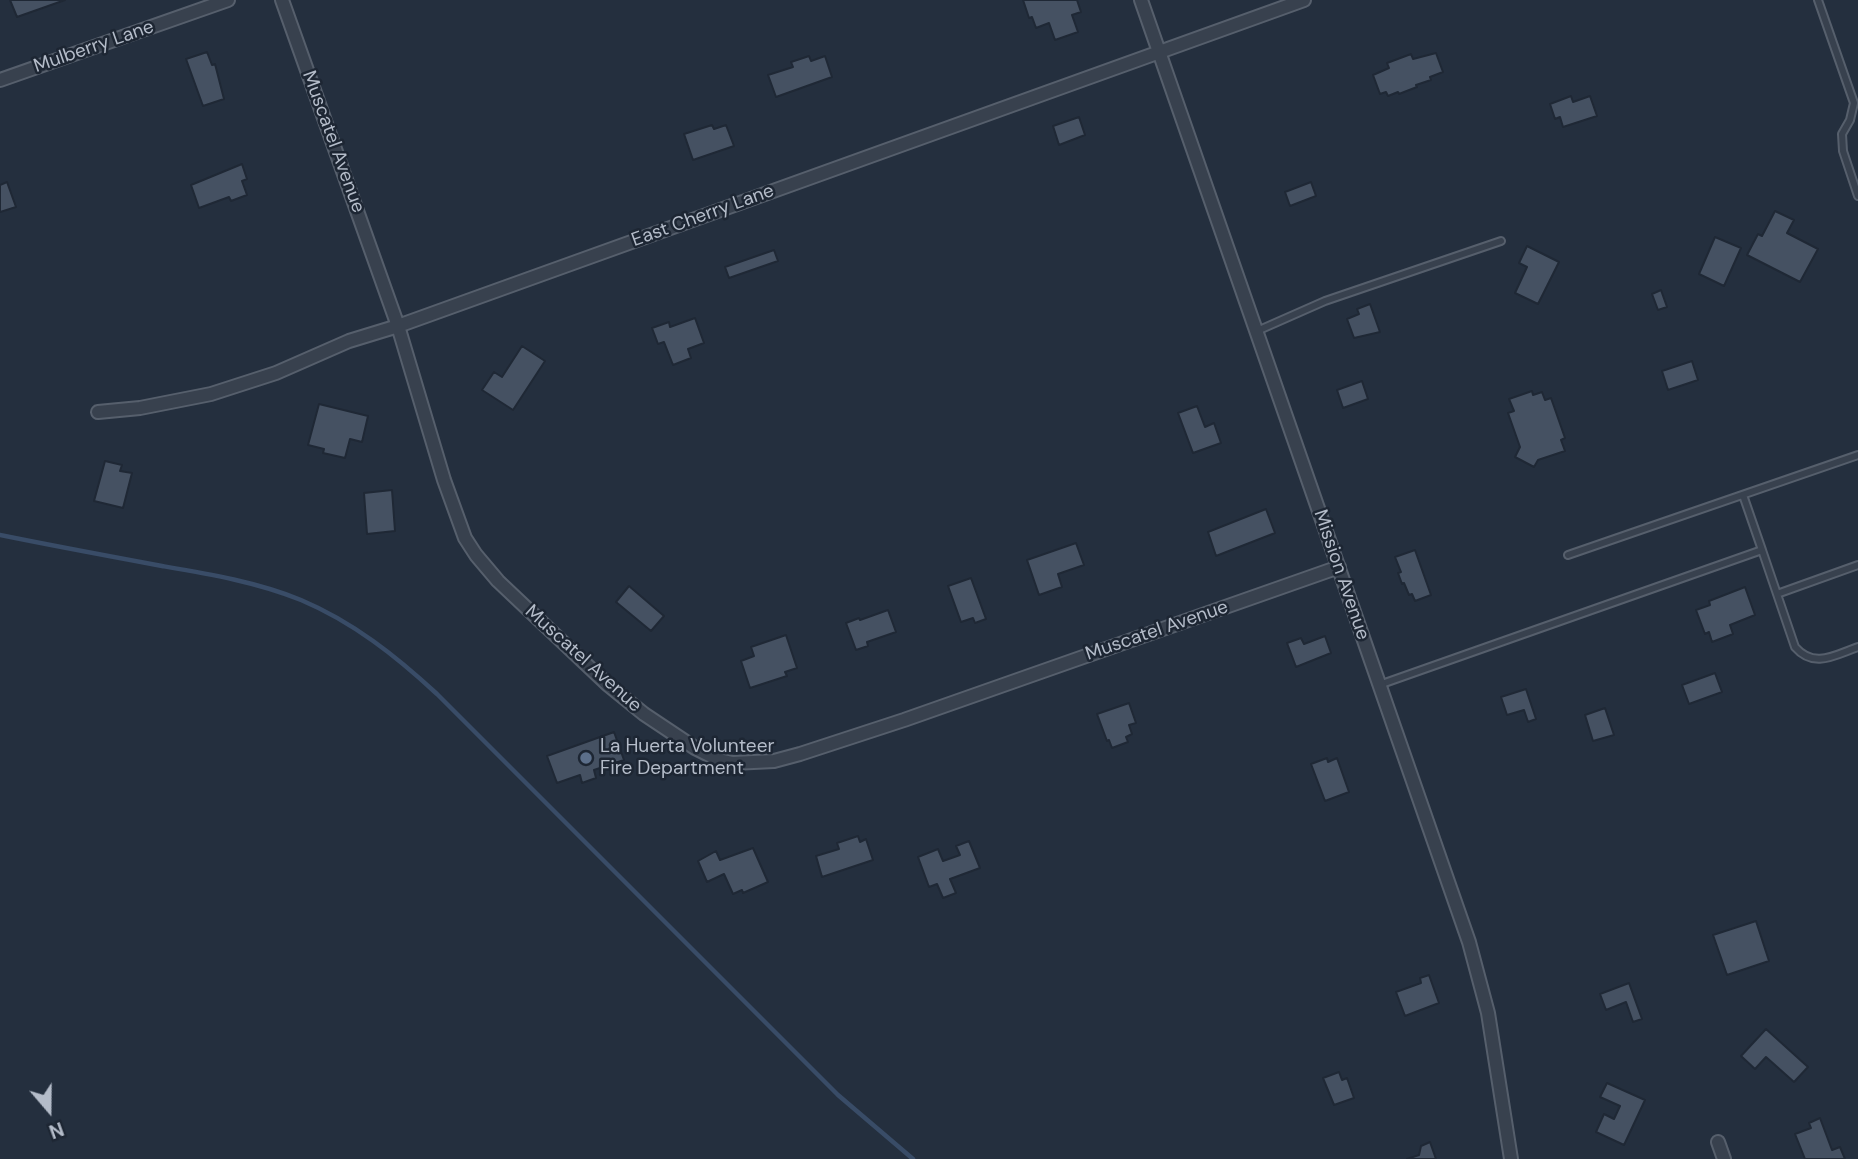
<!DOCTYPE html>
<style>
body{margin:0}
#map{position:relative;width:1858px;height:1159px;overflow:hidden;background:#242f3e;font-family:"DM Sans",sans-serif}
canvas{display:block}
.north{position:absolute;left:14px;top:1075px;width:70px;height:70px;-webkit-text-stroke:5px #1d2633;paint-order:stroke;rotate:160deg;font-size:19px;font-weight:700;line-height:28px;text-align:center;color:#b4bcc9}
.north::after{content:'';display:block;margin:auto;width:24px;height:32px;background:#b4bcc9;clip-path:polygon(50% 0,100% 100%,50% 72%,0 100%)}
</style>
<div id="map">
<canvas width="1858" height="1159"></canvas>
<div class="north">N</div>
</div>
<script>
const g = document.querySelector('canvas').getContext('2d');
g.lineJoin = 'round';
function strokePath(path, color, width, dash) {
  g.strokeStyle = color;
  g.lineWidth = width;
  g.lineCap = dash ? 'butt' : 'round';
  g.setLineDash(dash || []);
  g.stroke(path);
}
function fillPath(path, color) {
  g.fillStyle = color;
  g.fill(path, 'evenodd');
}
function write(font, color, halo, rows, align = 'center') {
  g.font = font + ' "DM Sans",sans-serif';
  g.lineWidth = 5;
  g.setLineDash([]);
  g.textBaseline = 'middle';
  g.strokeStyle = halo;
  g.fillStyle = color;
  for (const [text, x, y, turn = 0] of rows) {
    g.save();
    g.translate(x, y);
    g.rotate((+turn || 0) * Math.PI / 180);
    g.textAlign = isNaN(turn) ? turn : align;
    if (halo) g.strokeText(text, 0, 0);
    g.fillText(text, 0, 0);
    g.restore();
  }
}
strokePath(new Path2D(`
 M0 535C54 546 108 556 162 566 209 574 257 582 301 600 353 622 396 656 437 694L838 1095 913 1159`), '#394c67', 4.5);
const building = new Path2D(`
 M10 0H65L17 17Z
 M1023 0H1077L1081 12 1072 15 1078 32 1055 40 1049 23 1036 28 1032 17 1029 18Z
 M207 52 212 65 215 64 224 99 203 106 186 59Z
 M1436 53 1443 72 1430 77 1431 80 1416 85 1417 87 1399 94 1398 92 1388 96 1386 92 1380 94 1373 75 1389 68 1387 63 1411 54 1413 59Z
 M809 56 811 61 825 56 832 77 776 97 768 75 793 67 791 62Z
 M1571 96 1573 102 1590 96 1597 116 1563 127 1560 117 1555 119 1550 104Z
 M1079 117 1085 135 1059 145 1053 126Z
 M712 125 714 129 726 125 734 146 693 160 684 134Z
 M242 164 247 179 242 181 247 195 231 201 229 197 199 208 191 185Z
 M7 182 16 207 0 212V185Z
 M1311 182 1316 196 1290 206 1285 192Z
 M1775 211 1794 220 1787 233 1818 249 1800 282 1747 255 1758 234 1762 236Z
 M1715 237 1741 248 1724 286 1699 274Z
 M1527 246 1559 262 1538 304 1515 293 1527 267 1519 263Z
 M774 250 778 261 729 278 725 267Z
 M1661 290 1667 307 1658 310 1652 294Z
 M1370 304 1380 332 1354 338 1347 319 1359 314 1357 309Z
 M695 318 704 343 688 349 691 358 673 365 664 342 658 344 652 328 669 322 670 327Z
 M522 346 545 361 513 410 482 390 494 372 502 377Z
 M1692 361 1698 380 1668 390 1662 371Z
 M1362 381 1368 399 1343 408 1337 390Z
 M1532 391 1533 395 1542 392 1545 400 1551 398 1565 438 1561 440 1565 451 1538 460 1534 467 1515 457 1520 447 1508 413 1514 411 1509 399Z
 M319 404 368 416 362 442 350 439 345 458 323 453 324 449 308 445Z
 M1197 406 1205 427 1214 423 1221 443 1193 453 1178 413Z
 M105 461 122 465 120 471 132 473 123 508 94 501Z
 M392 490 395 531 367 534 364 493Z
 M1266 509 1275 533 1216 556 1208 532Z
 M1076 543 1084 565 1058 574 1062 587 1039 595 1027 560Z
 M1415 550 1431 595 1415 601 1412 594 1409 595 1404 583 1402 584 1398 573 1401 572 1395 557Z
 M971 578 986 619 975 623 973 618 961 622 948 586Z
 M629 586 664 616 651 631 616 602Z
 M1745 587 1755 615 1730 625 1733 634 1712 642 1709 632 1705 634 1696 610 1710 605 1709 601Z
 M888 610 896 632 867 642 868 646 856 650 846 623 859 618 860 620Z
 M786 635 797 668 785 672 787 676 750 688 741 661 754 656 751 647Z
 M1325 636 1331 653 1296 667 1287 643 1301 638 1304 644Z
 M1715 673 1722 692 1689 704 1682 685Z
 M1526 689 1536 719 1528 722 1524 710 1507 715 1501 697Z
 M1129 703 1136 723 1129 725 1132 734 1126 737 1128 742 1112 748 1109 740 1107 741 1097 714Z
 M1605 708 1614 735 1593 741 1585 715Z
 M614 732 624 760 594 770 596 778 582 783 580 775 557 783 547 756Z
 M1327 758 1328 762 1337 758 1349 792 1325 801 1311 764Z
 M858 836 860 842 866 839 873 860 822 877 816 856 839 849 837 843Z
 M969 841 980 868 950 879 956 893 943 898 937 884 929 887 918 857 938 849 943 861 960 855 956 846Z
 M753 848 768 882 743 893 742 890 733 894 724 874 707 882 698 861 716 851 720 860Z
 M1756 921 1769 961 1727 975 1713 935Z
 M1429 975 1439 1003 1405 1016 1396 992 1421 983 1420 978Z
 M1629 983 1642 1019 1633 1022 1626 1002 1606 1010 1600 994Z
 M1766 1029 1808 1067 1794 1082 1766 1057 1755 1069 1741 1056Z
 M1339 1072 1342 1080 1347 1078 1354 1098 1334 1105 1323 1078Z
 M1607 1083 1645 1100 1624 1145 1596 1132 1604 1114 1614 1119 1620 1106 1600 1097Z
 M1820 1118 1832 1150 1840 1147 1845 1159H1805L1795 1134 1811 1128 1809 1123Z
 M1430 1142 1436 1159H1407L1419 1155 1421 1146Z`);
fillPath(building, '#455162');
strokePath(building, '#1f2835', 2);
const lane = new Path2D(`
 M1818 0 1854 103 1850 120 1842 134 1843 151 1858 196
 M1257 331 1325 301 1501 241
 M1743 495 1762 550
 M1568 555 1858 455
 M1777 594 1858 565
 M1379 685 1762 550 1795 647C1814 669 1835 655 1858 647`);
const street = new Path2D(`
 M282 0 398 326 444 480 465 538 476 555 498 581 607 684 644 714 695 748 719 760 733 763 774 761 800 754 904 720 1339 567
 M1141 0 1469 942 1488 1013 1511 1159
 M0 80 228 0
 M98 412 140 408 211 394 276 373 349 341 398 326 1304 0
 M1718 1142 1724 1159`);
strokePath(lane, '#565f6c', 10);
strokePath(street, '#565f6c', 16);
strokePath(lane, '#38414e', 6);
strokePath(street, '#38414e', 12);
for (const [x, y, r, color] of [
 [586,758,7,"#5c6f8a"]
]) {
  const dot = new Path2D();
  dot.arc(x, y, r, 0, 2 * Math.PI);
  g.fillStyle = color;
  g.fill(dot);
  strokePath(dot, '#1d2633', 2.5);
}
write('19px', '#b4bcc9', '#1d2633', [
 ["Mulberry Lane",94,47,-19],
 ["Muscatel Avenue",333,142,70],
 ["East Cherry Lane",703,216,-20],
 ["Mission Avenue",1341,575,71],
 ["Muscatel Avenue",1157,631,-19],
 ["Muscatel Avenue",583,659,42]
]);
write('19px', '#b4bcc9', '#1d2633', [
 ["La Huerta Volunteer",600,747],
 ["Fire Department",600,769]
], 'left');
</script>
